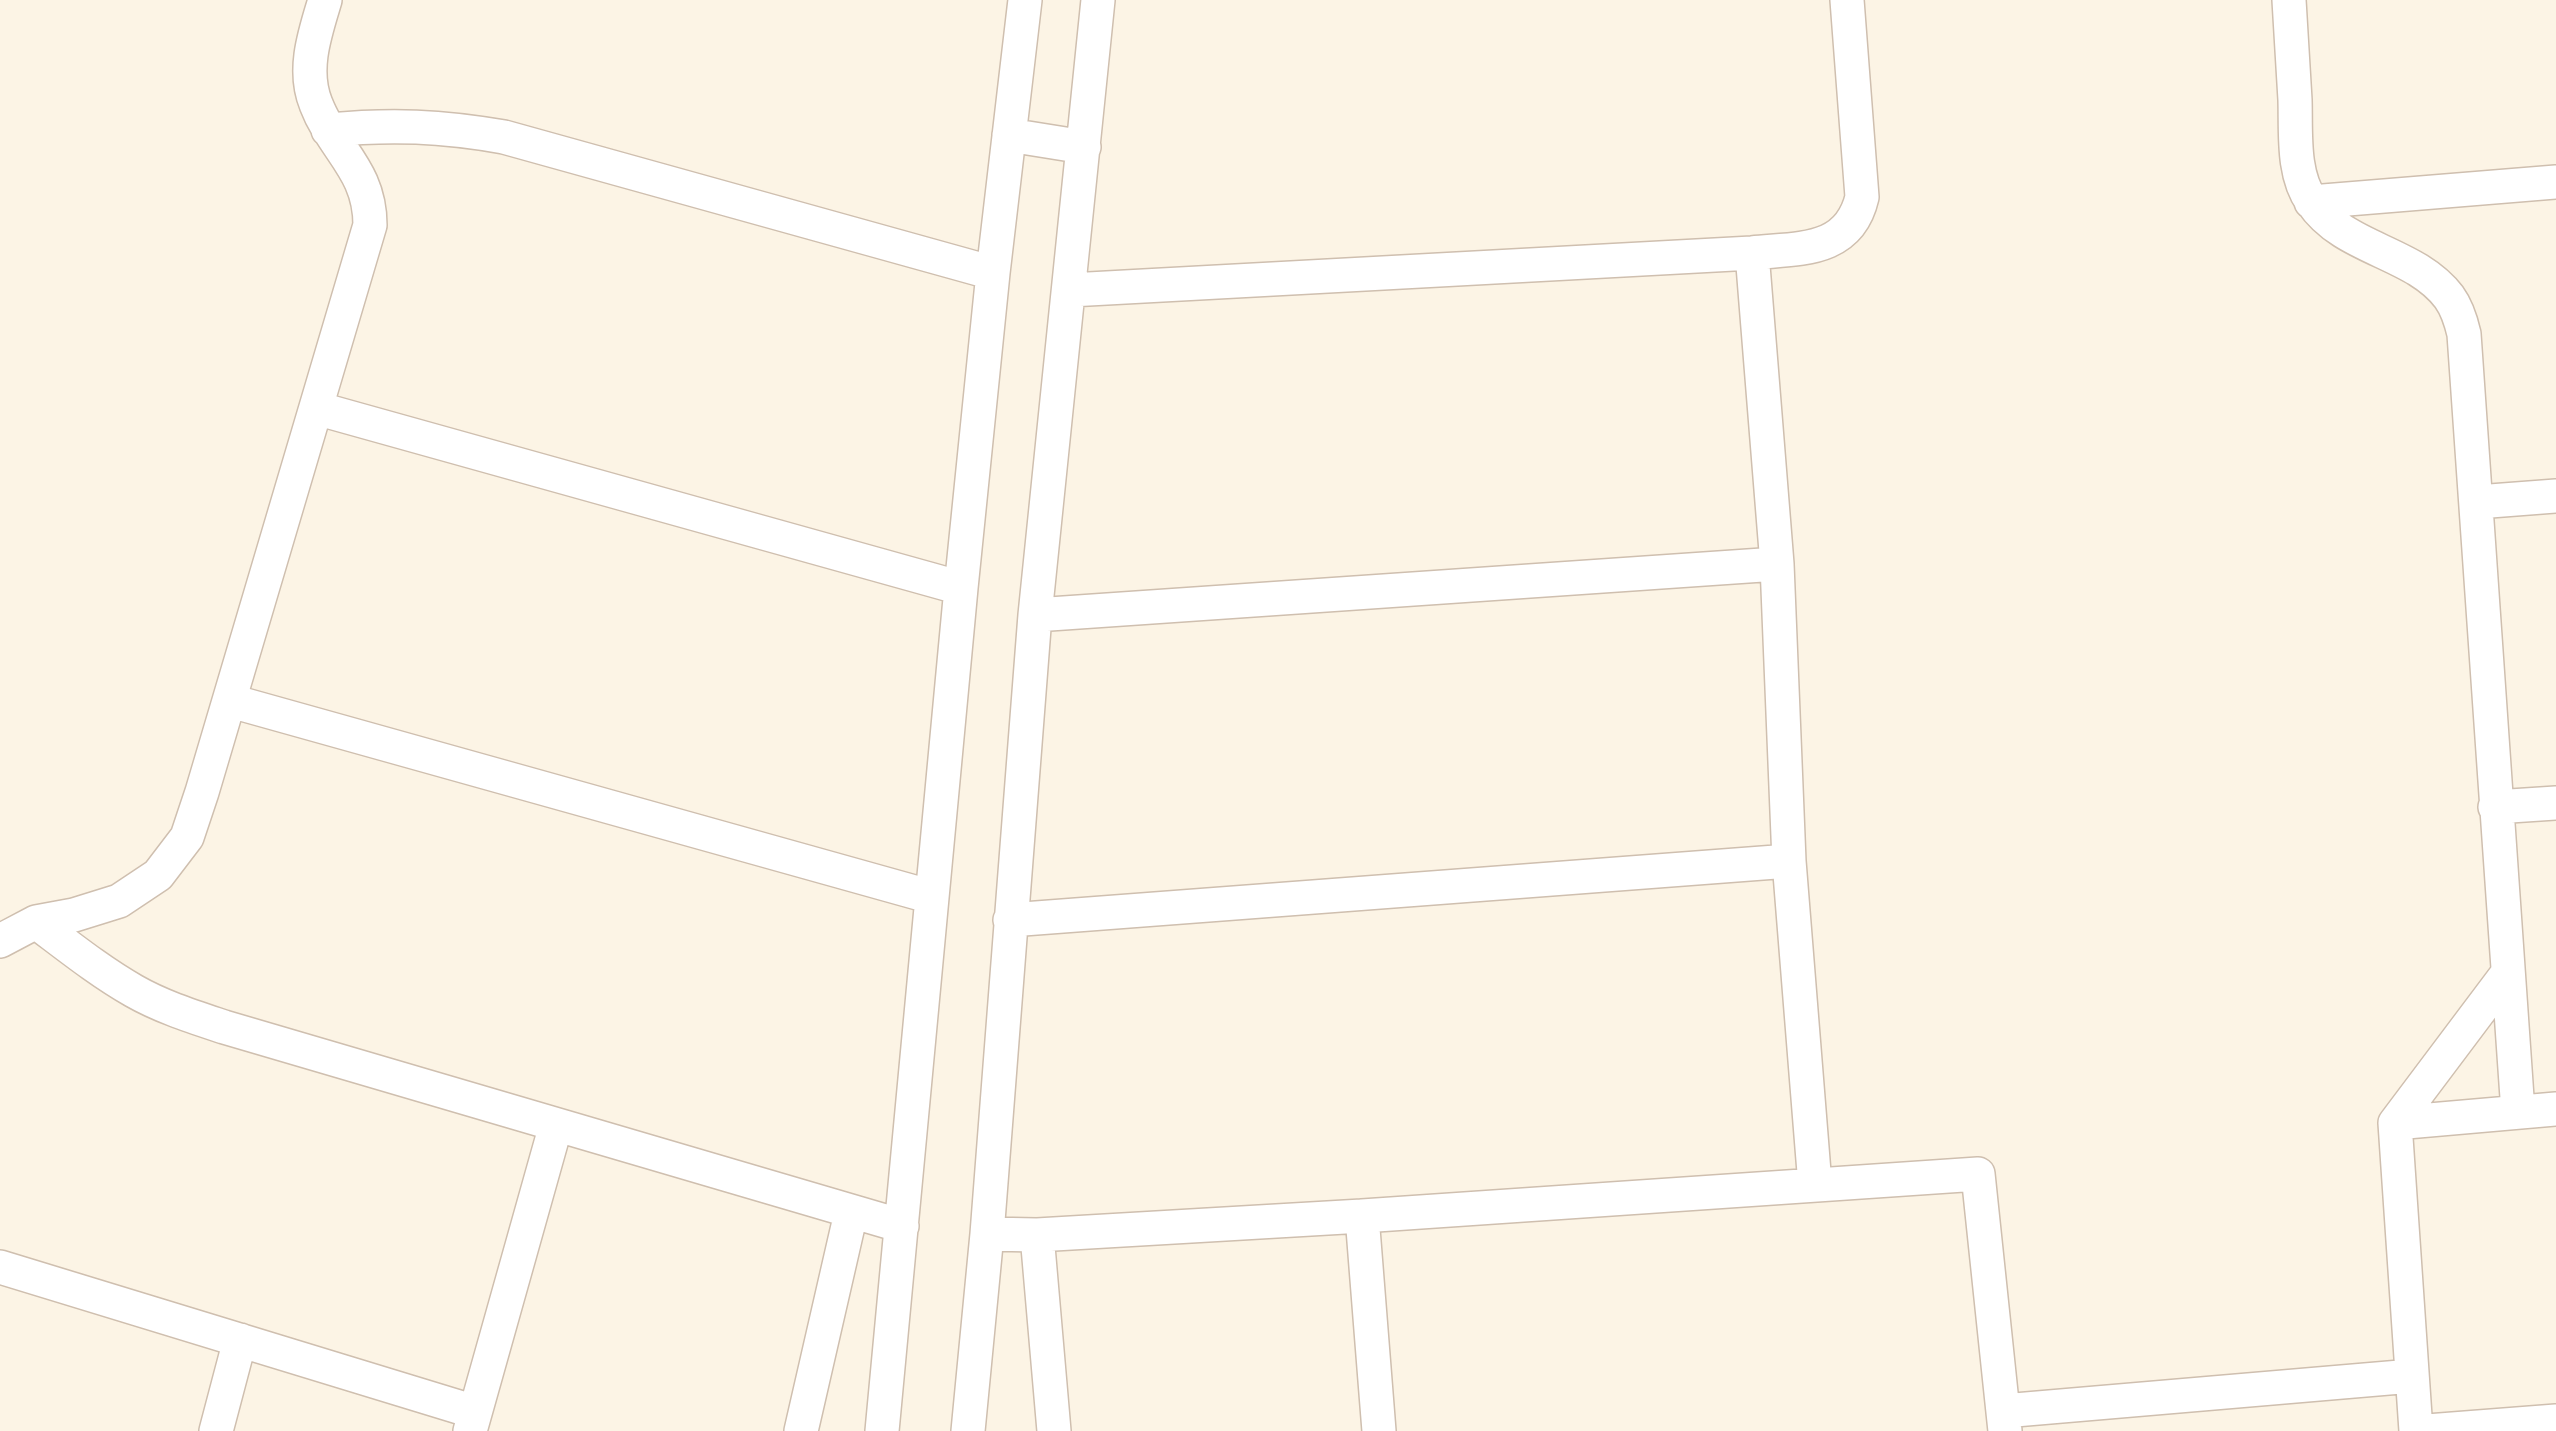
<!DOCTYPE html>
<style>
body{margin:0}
canvas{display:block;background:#fcf4e5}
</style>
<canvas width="2556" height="1431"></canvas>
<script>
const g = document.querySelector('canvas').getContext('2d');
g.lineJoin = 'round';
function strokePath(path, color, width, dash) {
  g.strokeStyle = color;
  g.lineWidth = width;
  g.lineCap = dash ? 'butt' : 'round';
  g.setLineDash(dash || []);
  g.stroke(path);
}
const minor = new Path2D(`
 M2289 0C2291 33 2293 67 2295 100 2296 133 2292 174 2312 202 2344 250 2414 251 2449 297 2457 308 2461 321 2464 334L2518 1112
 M328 130C392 124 441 126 504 137L993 273
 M1009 135 1084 147
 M2311 202 2556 182
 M1752 253 1777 564 1789 861 1815 1185
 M1070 290 1752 253C1799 248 1849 253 1862 197L1847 0
 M316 408 961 588
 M2477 502 2556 496
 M1035 615 1777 564
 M231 701 932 897
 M2495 807 2556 803
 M1010 920 1789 861
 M36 922C68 946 99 971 134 991 162 1007 194 1017 224 1027L902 1226
 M0 941 36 922 74 915 119 901 158 875 187 837 202 792 370 225C370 170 334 151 316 104 302 70 315 33 325 0
 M2395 1123 2556 1109
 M1362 1216 1379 1431
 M987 1234 1037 1235 1362 1216 1978 1174 2005 1431
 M1037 1235 1054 1431
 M0 1267 475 1412
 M2003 1411 2412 1376
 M216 1431 240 1340
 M470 1431 556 1125
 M801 1431 851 1213
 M882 1431 961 588 993 273 1025 0
 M968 1431 987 1234 1035 615 1098 0
 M2416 1431 2395 1123 2507 974
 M2427 1431 2556 1421`);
strokePath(minor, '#cfbfaf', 36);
strokePath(minor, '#fff', 33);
</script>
